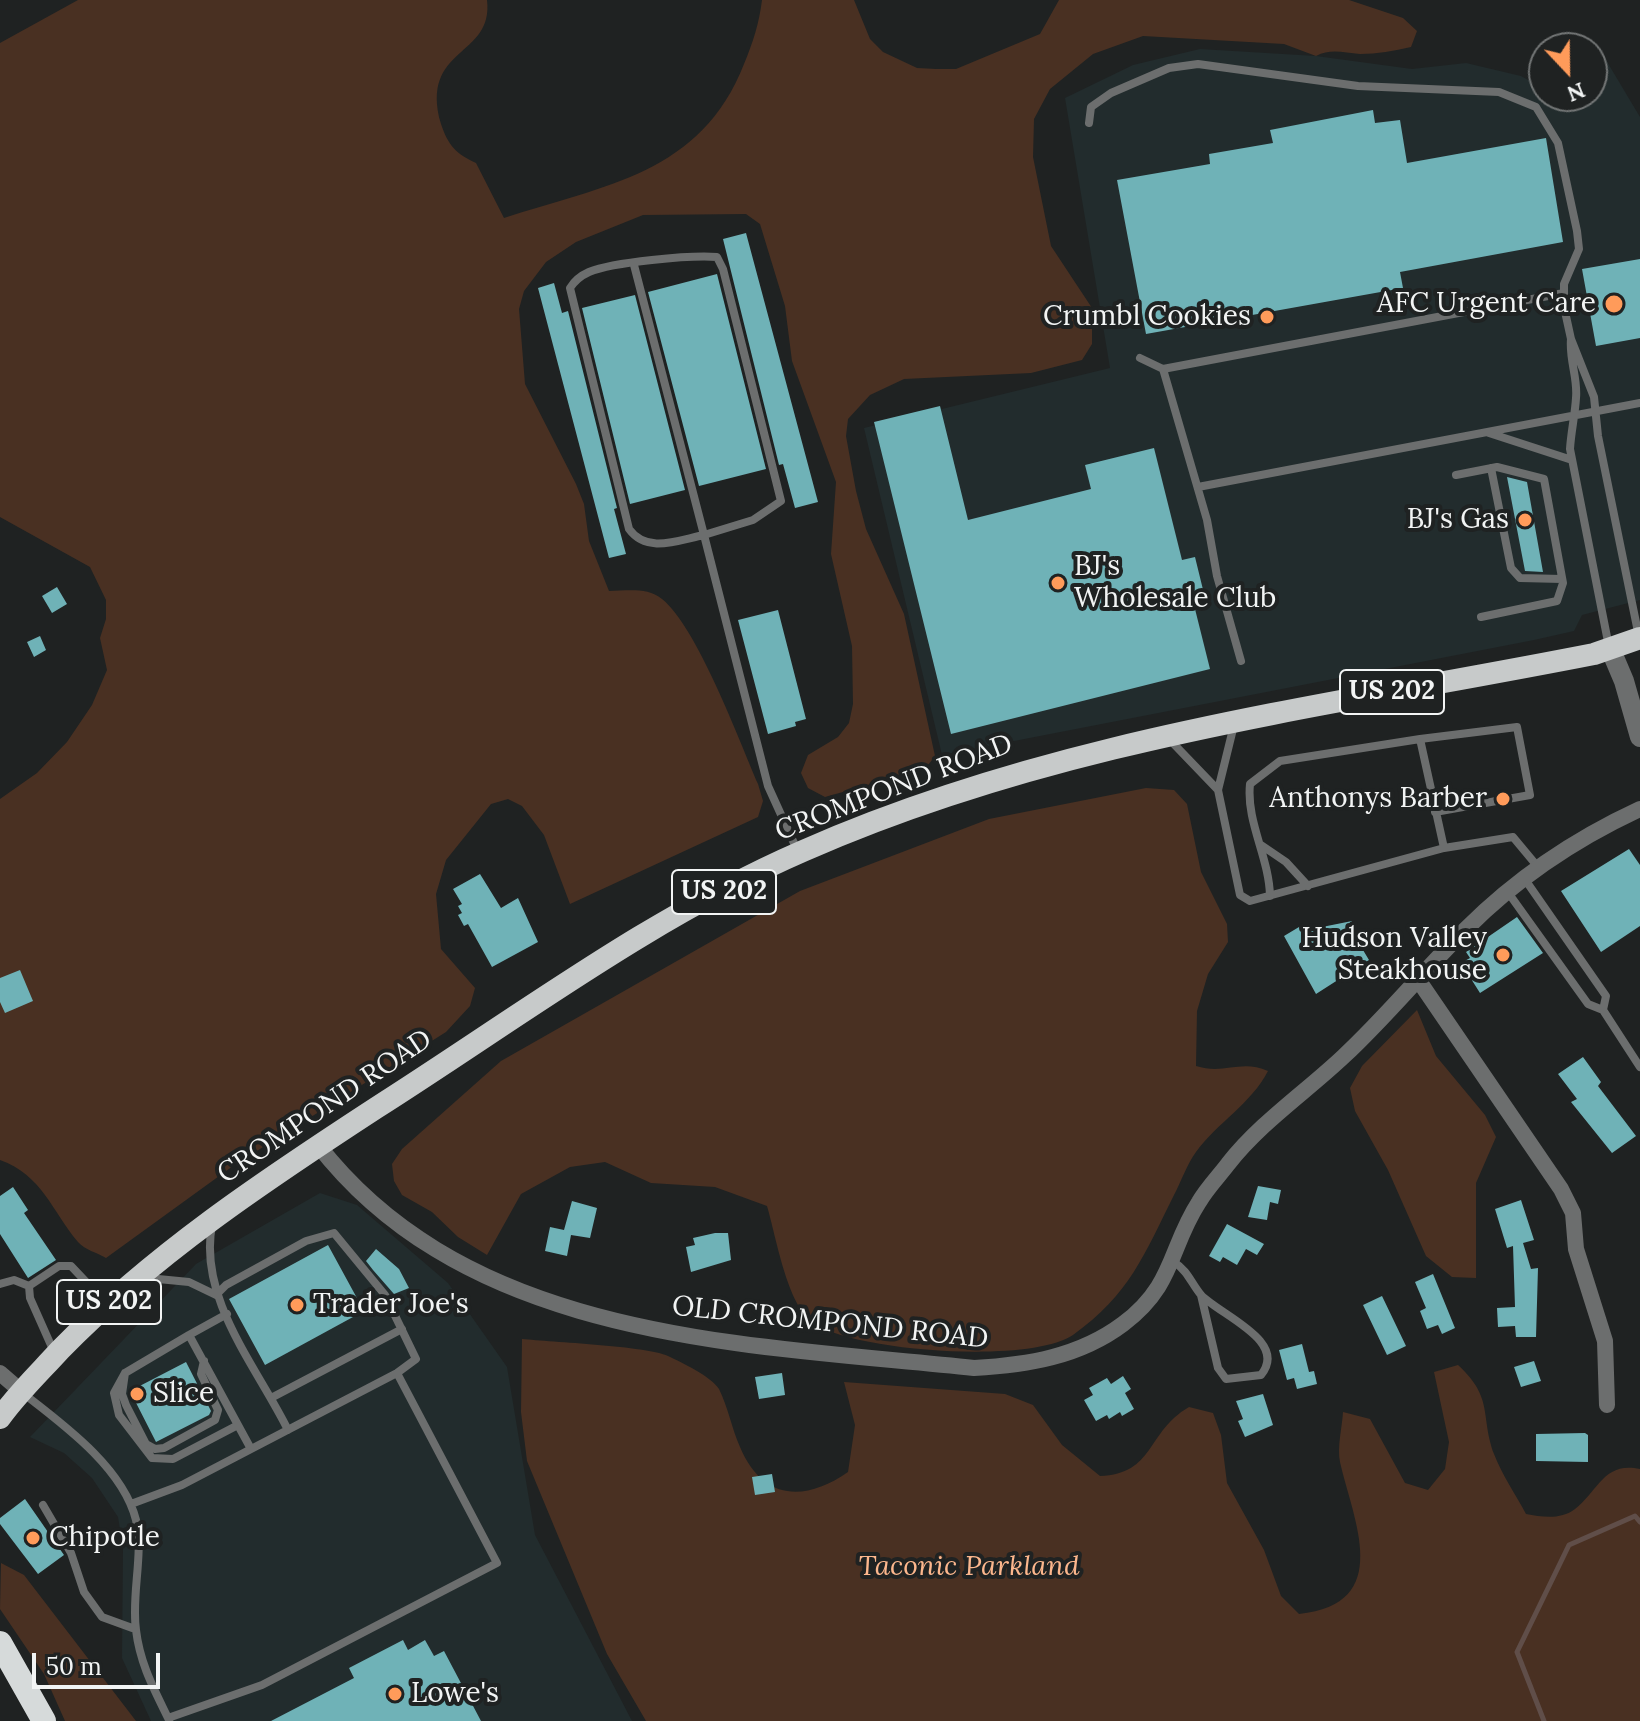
<!DOCTYPE html>
<style>
body{margin:0}
#map{position:relative;width:1640px;height:1721px;overflow:hidden;background:#1f2222;font-family:Lora,serif}
canvas{display:block}
.north{position:absolute;left:1528px;top:32px;width:80px;height:80px;box-sizing:border-box;background:#1f2222;border:2px solid #737676;border-radius:50%;rotate:158deg;font-size:22px;font-weight:700;line-height:32px;text-align:center;color:#f2f4f4}
.north::after{content:'';display:block;margin:auto;width:28px;height:36px;background:#ff9b5a;clip-path:polygon(50% 0,100% 100%,50% 72%,0 100%)}
.scale{position:absolute;left:32px;top:1653px;width:128px;height:36px;box-sizing:border-box;border:4px solid #f2f4f4;border-top:0;padding-left:10px;font-size:24px;line-height:28px;white-space:nowrap;color:#f2f4f4;-webkit-text-stroke:6px #1f2222;paint-order:stroke}
</style>
<div id="map">
<canvas width="1640" height="1721"></canvas>
<div class="north">N</div>
<div class="scale">50 m</div>
</div>
<script>
const g = document.querySelector('canvas').getContext('2d');
g.lineJoin = 'round';
function fillPath(path, color) {
  g.fillStyle = color;
  g.fill(path, 'evenodd');
}
function strokePath(path, color, width, dash) {
  g.strokeStyle = color;
  g.lineWidth = width;
  g.lineCap = dash ? 'butt' : 'round';
  g.setLineDash(dash || []);
  g.stroke(path);
}
function write(font, color, halo, rows, align = 'center') {
  g.font = font + ' Lora,serif';
  g.lineWidth = 8;
  g.setLineDash([]);
  g.textBaseline = 'middle';
  g.strokeStyle = halo;
  g.fillStyle = color;
  for (const [text, x, y, turn = 0] of rows) {
    g.save();
    g.translate(x, y);
    g.rotate((+turn || 0) * Math.PI / 180);
    g.textAlign = isNaN(turn) ? turn : align;
    if (halo) g.strokeText(text, 0, 0);
    g.fillText(text, 0, 0);
    g.restore();
  }
}
fillPath(new Path2D(`
 M1200 49 1316 56 1412 69 1466 63 1521 76 1544 89V96H1592V62L1603 55 1640 117V600L1582 615 1574 631 1534 640 942 755 864 428 1110 368 1065 98 1133 65Z
 M320 1193 357 1205 448 1283 507 1367 535 1535 632 1721H151L122 1658 123 1548 118 1517 92 1478 64 1453 30 1437 196 1264Z`), '#222c2d');
fillPath(new Path2D(`
 M78 0H487C494 58 419 46 441 124 448 145 456 154 476 163L504 218C605 185 701 174 744 64 753 42 759 24 762 0H854L870 39 883 52 917 68 936 69H956L1040 34 1059 0H1349L1403 18 1417 31 1411 47C1394 51 1377 54 1360 54 1344 53 1331 48 1316 56L1284 44 1143 36 1093 54 1050 89 1034 119 1033 157 1051 246 1092 308V344L1082 360 1031 373 904 379 870 395 848 419 846 436 856 491 866 529 904 614 935 756 925 769 825 797 808 788 801 773 808 755 838 737 849 723 853 704 852 646 831 554 836 482 792 361 785 306 760 224 746 214 643 215 576 242 546 262 524 291 519 309 525 384 576 484 584 504 589 541 609 591C627 591 647 587 662 599 697 627 739 740 758 784L763 801 758 817 570 904 544 835 522 806 508 799 491 804 446 860 436 894 441 949 475 988 470 1006 446 1032 233 1166 106 1258C98 1253 85 1250 78 1242 52 1211 42 1175 0 1160V799L37 773 67 742 92 705 107 670 100 638 106 619V600L90 567 0 517V43Z
 M1146 788 1174 790 1187 804 1201 872 1227 924 1228 942 1208 974 1197 1011 1196 1066C1224 1075 1241 1059 1268 1071 1251 1104 1218 1122 1196 1152 1187 1164 1181 1182 1174 1195 1144 1255 1130 1294 1073 1335 1031 1364 855 1352 813 1323 787 1305 776 1236 767 1206L715 1187 651 1183 605 1162 570 1167 521 1194 487 1255 458 1237 432 1212 402 1195 394 1181 392 1164 402 1149 501 1061 800 891 989 819Z
 M1417 1010 1436 1056 1485 1115 1496 1137 1476 1183V1278L1452 1277 1426 1256 1388 1170 1355 1111 1350 1088 1362 1066Z
 M522 1339C551 1342 647 1346 668 1356 681 1362 712 1377 719 1389 728 1407 732 1429 740 1447 763 1501 805 1502 848 1472L855 1425 844 1382 1005 1394 1033 1405 1062 1445 1100 1476C1155 1474 1146 1432 1189 1407L1213 1413 1221 1435 1227 1483 1264 1550 1281 1596 1299 1614C1395 1604 1353 1520 1340 1462 1337 1447 1342 1428 1343 1412L1370 1419 1405 1483 1428 1490 1445 1469 1449 1442 1434 1372 1458 1365C1494 1398 1480 1415 1494 1454 1502 1475 1516 1495 1526 1514 1542 1517 1561 1520 1575 1509 1598 1491 1604 1461 1640 1469V1721H646L607 1654 527 1461 521 1412Z
 M1 1563 24 1575 136 1721H65L44 1674 0 1609Z`), '#493022');
strokePath(new Path2D(`
 M1544 1721 1517 1652 1569 1545 1635 1516 1640 1522`), '#604e49', 5);
fillPath(new Path2D(`
 M1373 110 1375 123 1400 120 1407 163 1546 138 1563 242 1400 272 1403 288 1146 334 1117 180 1210 164 1209 154 1273 143 1270 130Z
 M746 233 818 502 795 508 783 464 779 465 723 239Z
 M1640 259V338L1596 346 1582 269Z
 M717 274 766 469 699 486 648 292Z
 M554 283 562 313 568 311 617 508 614 509 626 554 609 558 538 288Z
 M635 295 685 490 630 504 582 308Z
 M940 406 968 520 1091 489 1085 465 1154 448 1182 560 1195 557 1207 606 1195 609 1210 669 951 734 874 422Z
 M1507 477 1527 482 1543 572 1525 571Z
 M57 587 67 604 52 613 42 596Z
 M778 610 806 719 795 722 796 726 768 734 738 620Z
 M40 636 46 650 34 657 27 642Z
 M1629 849 1640 865V926L1601 952 1561 891Z
 M480 874 501 908 518 898 538 942 492 967 468 924 464 926 458 915 462 913 458 906 462 904 453 889Z
 M1517 917 1543 953 1480 993 1461 963 1470 958 1466 952Z
 M1352 921 1357 940 1369 960 1316 994 1284 936 1304 924 1307 930Z
 M20 970 33 1001 5 1013 0 1002V978Z
 M1583 1057 1601 1082 1598 1086 1636 1136 1612 1153 1571 1102 1577 1099 1558 1074Z
 M1258 1186 1281 1190 1278 1204 1270 1202 1267 1220 1248 1217Z
 M13 1187 28 1210 24 1213 56 1260 28 1278 0 1234V1196Z
 M1521 1200 1534 1240 1523 1243 1531 1269 1538 1268 1536 1337H1516L1515 1326 1498 1327 1497 1308 1515 1307 1513 1246 1507 1248 1495 1209Z
 M572 1201 597 1208 590 1238 571 1235 567 1256 545 1251 550 1227 564 1230Z
 M1227 1224 1264 1244 1257 1255 1246 1249 1237 1265 1223 1257 1220 1262 1209 1256Z
 M715 1233H728L731 1260 691 1272 686 1247 695 1245 693 1238Z
 M328 1245 364 1311 265 1365 229 1299Z
 M376 1249 399 1269 409 1288 394 1294 373 1270 366 1261Z
 M1433 1274 1455 1328 1442 1334 1438 1325 1427 1329 1420 1311 1426 1308 1415 1282Z
 M1382 1296 1406 1346 1387 1355 1363 1305Z
 M1302 1344 1309 1372 1314 1371 1317 1384 1297 1389 1294 1378 1287 1380 1279 1350Z
 M1534 1361 1541 1381 1521 1387 1514 1367Z
 M186 1362 211 1411 209 1415 156 1442 130 1391Z
 M782 1373 785 1395 759 1399 755 1377Z
 M1123 1376 1131 1389 1125 1393 1134 1409 1122 1416 1120 1412 1109 1419 1107 1415 1096 1421 1084 1400 1093 1395 1089 1388 1107 1378 1111 1384Z
 M1263 1394 1273 1425 1245 1437 1238 1421 1243 1419 1236 1401Z
 M1585 1433 1588 1435V1462L1536 1461V1434Z
 M772 1474 775 1492 755 1495 752 1477Z
 M25 1499 64 1555 38 1574 0 1524V1518Z
 M403 1640 408 1650 425 1640 434 1656 444 1651 481 1721H271L354 1678 349 1668Z`), '#6fb2b7');
strokePath(new Path2D(`
 M1089 123 1091 107 1111 93 1169 68 1198 64 1358 86 1499 92 1536 107 1558 143 1577 231 1579 249 1564 284V307L1571 339 1594 397 1598 436 1639 637
 M634 265 704 535C678 540 647 554 629 529L570 288C575 280 580 276 589 272 613 262 690 255 717 257L723 269 781 501 753 520 704 535 768 786 798 852
 M1571 339C1569 360 1578 378 1576 398 1575 415 1571 432 1570 449L1609 647
 M1140 358 1163 369 1207 520 1217 576 1241 661
 M1163 369 1564 293
 M1489 433 1572 460
 M1491 468 1511 568 1520 578 1562 579
 M1456 475 1497 467 1544 479 1563 583 1557 601 1481 617
 M1198 487 1640 403
 M1234 725 1218 790 1240 895 1250 901 1444 848 1513 837 1538 867
 M1169 739 1218 790
 M1435 812 1530 795 1517 727 1420 739 1444 848
 M1261 845 1286 862 1308 886
 M1524 878 1606 996 1603 1010
 M1507 891 1588 1004 1603 1010 1640 1067
 M1270 896C1269 857 1246 822 1250 784L1280 761 1420 739
 M212 1225C198 1299 257 1367 288 1430
 M1174 1262C1188 1271 1191 1283 1201 1295 1220 1315 1289 1341 1261 1375L1226 1379 1218 1368 1201 1295
 M148 1278 189 1282 216 1295
 M0 1284 14 1280 29 1286
 M29 1286 59 1266H71L107 1304
 M29 1286 30 1298 54 1352
 M189 1335 227 1314
 M125 1373 122 1394 126 1405 146 1444 155 1449 164 1448 215 1420 218 1410 201 1374 204 1361
 M24 1394C64 1425 123 1468 136 1520 144 1555 131 1594 136 1630 140 1664 154 1689 169 1720
 M271 1398 402 1329
 M238 1425 173 1459 152 1458 119 1415 114 1393 125 1373 189 1335 251 1449
 M131 1504 182 1485 397 1373 416 1359 385 1295 334 1233 306 1241 226 1285 216 1295
 M43 1505 71 1553 84 1592 102 1617 135 1629
 M168 1718 262 1685 497 1563 397 1373`), '#6c6e6e', 8);
strokePath(new Path2D(`
 M1419 981 1561 1189 1573 1213 1576 1249 1605 1341 1607 1405
 M318 1145C471 1342 748 1344 974 1368 1027 1365 1079 1357 1123 1324 1175 1285 1169 1248 1199 1202 1207 1188 1219 1176 1228 1164 1261 1122 1306 1092 1344 1056 1387 1016 1424 970 1466 929 1517 878 1575 839 1640 809
 M0 1373 22 1392`), '#6c6e6e', 16);
strokePath(new Path2D(`
 M1610 648 1624 681 1640 737`), '#6c6e6e', 20);
strokePath(new Path2D(`
 M0 1418C17 1394 40 1372 60 1350 154 1254 264 1181 376 1108 516 1019 651 917 803 851 1057 739 1325 707 1594 654L1640 638`), '#c7caca', 22);
strokePath(new Path2D(`
 M0 1643 44 1721`), '#d6dada', 24);
for (const [x, y, r, color] of [
 [1614,304,10,"#ff9b5a"],
 [1267,317,8,"#ff9b5a"],
 [1525,520,8,"#ff9b5a"],
 [1058,583,8,"#ff9b5a"],
 [1503,799,8,"#ff9b5a"],
 [1503,955,8,"#ff9b5a"],
 [297,1305,8,"#ff9b5a"],
 [137,1394,8,"#ff9b5a"],
 [33,1538,8,"#ff9b5a"],
 [395,1694,8,"#ff9b5a"]
]) {
  const dot = new Path2D();
  dot.arc(x, y, r, 0, 2 * Math.PI);
  g.fillStyle = color;
  g.fill(dot);
  strokePath(dot, '#1f2222', 3);
}
for (const [x, y, w] of [
 [1392,692,104],
 [724,892,104],
 [109,1302,104]
]) {
  const box = new Path2D();
  box.roundRect(x - w / 2, y - 22, w, 44, 6);
  g.fillStyle = '#1f2222';
  g.fill(box);
  strokePath(box, '#f2f4f4', 2);
}
write('bold 26px', '#f2f4f4', null, [
 ["US 202",1392,692],
 ["US 202",724,892],
 ["US 202",109,1302]
]);
write('28px', '#f2f4f4', '#1f2222', [
 ["AFC Urgent Care",1596,304],
 ["Crumbl Cookies",1251,317],
 ["BJ's Gas",1509,520],
 ["BJ's",1074,567,"left"],
 ["Wholesale Club",1074,599,"left"],
 ["Anthonys Barber",1487,799],
 ["Hudson Valley",1487,939],
 ["Steakhouse",1487,971],
 ["Trader Joe's",313,1305,"left"],
 ["Slice",153,1394,"left"],
 ["Chipotle",49,1538,"left"],
 ["Lowe's",411,1694,"left"]
], 'right');
write('28px', '#f2f4f4', '#1f2222', [
 ["CROMPOND ROAD",894,788,-21],
 ["CROMPOND ROAD",325,1107,-34],
 ["OLD CROMPOND ROAD",830,1323,6]
]);
write('italic 28px', '#fcb78d', '#1f2222', [
 ["Taconic Parkland",969,1567]
]);
</script>
